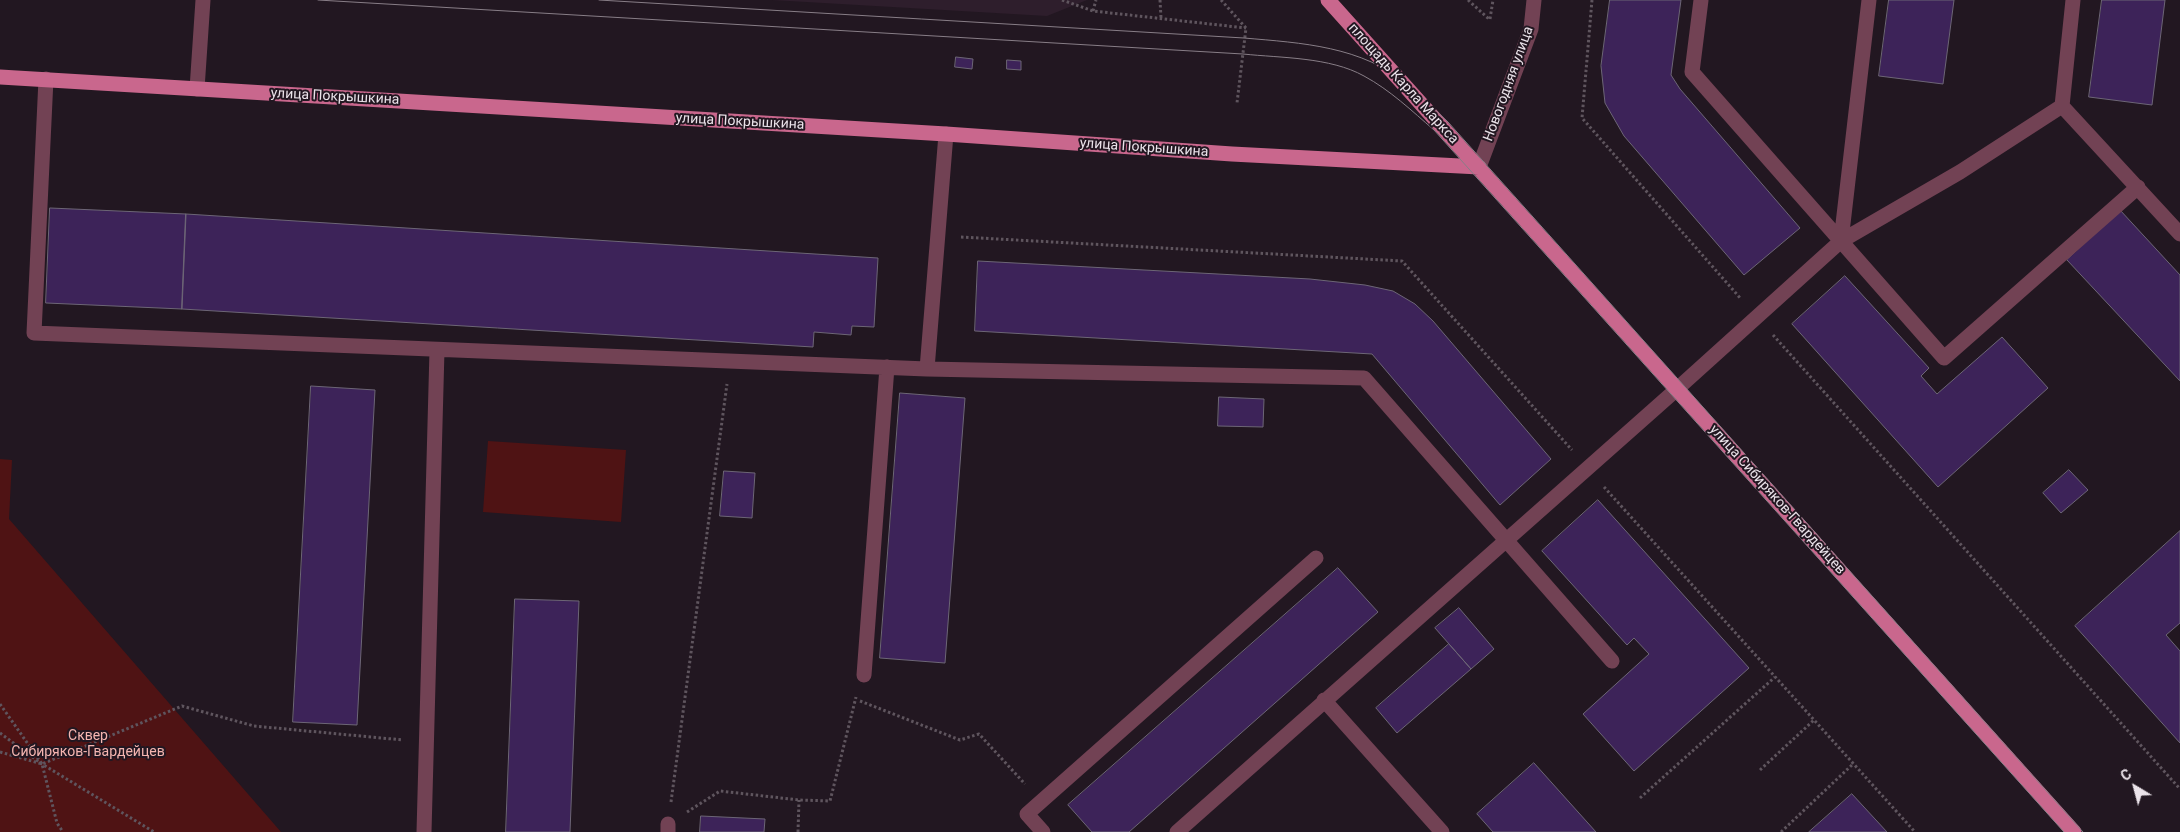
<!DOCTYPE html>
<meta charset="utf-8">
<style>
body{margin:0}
#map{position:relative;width:2180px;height:832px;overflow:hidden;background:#221721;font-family:Roboto,sans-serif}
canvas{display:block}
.north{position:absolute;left:2110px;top:762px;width:50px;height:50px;-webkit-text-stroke:4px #221721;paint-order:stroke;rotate:323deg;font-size:14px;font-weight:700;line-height:20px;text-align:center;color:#ebe3ea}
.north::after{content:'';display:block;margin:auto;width:18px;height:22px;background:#ebe3ea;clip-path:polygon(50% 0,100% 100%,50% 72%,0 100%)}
</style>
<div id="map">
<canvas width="2180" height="832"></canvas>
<div class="north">С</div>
</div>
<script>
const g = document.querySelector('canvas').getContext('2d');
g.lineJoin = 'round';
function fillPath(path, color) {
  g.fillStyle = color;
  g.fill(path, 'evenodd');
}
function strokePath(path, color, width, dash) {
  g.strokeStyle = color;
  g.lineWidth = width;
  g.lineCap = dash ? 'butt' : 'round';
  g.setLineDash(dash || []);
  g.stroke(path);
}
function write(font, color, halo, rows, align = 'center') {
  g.font = font + ' Roboto,sans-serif';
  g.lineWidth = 4;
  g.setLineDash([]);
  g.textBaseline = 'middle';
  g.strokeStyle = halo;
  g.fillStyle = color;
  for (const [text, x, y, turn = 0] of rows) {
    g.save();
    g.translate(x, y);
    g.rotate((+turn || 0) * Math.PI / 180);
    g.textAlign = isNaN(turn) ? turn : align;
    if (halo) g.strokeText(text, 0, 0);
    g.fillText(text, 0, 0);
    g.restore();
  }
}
fillPath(new Path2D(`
 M772 0H1087L1047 16Z`), '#2e1e2c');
fillPath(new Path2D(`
 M488 441 626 450 621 522 483 512Z
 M0 459 12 460 9 519 281 832H0Z`), '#4f1314');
const building = new Path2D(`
 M1610 0H1681L1671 75 1680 89 1800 228 1744 275 1624 136 1605 103 1601 66Z
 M1889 0H1954L1943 84 1879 76Z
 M2102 0H2165L2152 105 2089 97Z
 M956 57 973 59 972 69 955 67Z
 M1007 60 1021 61V70L1007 69Z
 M50 208 186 214 182 309 46 303Z
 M2120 210 2180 275V381L2067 260Z
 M186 214 878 258 874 327 852 326 851 335 814 332 813 347 182 309Z
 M978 261 1310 279 1365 285 1393 291 1415 304 1433 321 1551 459 1500 505 1372 354 975 331Z
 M1845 276 1929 368 1921 376 1937 394 2002 337 2048 388 1938 487 1792 324Z
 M311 386 375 390 357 725 293 722Z
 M900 393 965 398 945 663 880 658Z
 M1219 397 1264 399 1263 427 1218 426Z
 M2069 470 2088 490 2061 513 2043 493Z
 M724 471 755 473 752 518 720 516Z
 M1598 500 1749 668 1634 771 1583 714 1649 654 1634 638 1627 645 1542 551Z
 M2180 531V623L2166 635 2180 651V743L2075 626Z
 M1338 568 1378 612 1129 832H1092L1068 805Z
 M515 599 579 601 570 832H506Z
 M1459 608 1494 649 1471 669 1435 628Z
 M1449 644 1471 669 1397 733 1376 708Z
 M1534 763 1596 832H1493L1477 814Z
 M1852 794 1887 832H1809Z
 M701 816 765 819 764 832H700Z`);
fillPath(building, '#3d2359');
strokePath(building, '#6d6676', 1);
strokePath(new Path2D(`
 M1062 0 1093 11 1246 28
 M1160 0 1161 18
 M1221 0 1246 28 1237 103
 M1468 0 1490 20
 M1592 0 1582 118 1741 299
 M1093 11 1096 0
 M1490 19 1493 0
 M961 237 1402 261 1572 450
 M1773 335 2180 789
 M1604 487 1915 832
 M860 701 960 740 979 734 1025 784
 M0 704 42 764 57 823 63 832
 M0 733 42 764 154 832
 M0 752 42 764 182 706 254 726 403 740
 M1760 770 1814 720
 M1640 798 1775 677
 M671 802 727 384
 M687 812 720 791 799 800 830 801 856 697
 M798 832 799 800
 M1781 832 1853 764`), '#5f555e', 3, [2.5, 2.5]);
strokePath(new Path2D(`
 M1701 0 1692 72 1944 358 2138 187
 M2073 0 2062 106 2180 234
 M46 79 34 333 927 369 1364 378 1612 661
 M197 89 203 0
 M1479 167 1531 29 1534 0
 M1841 241 1869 0
 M927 369 946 134
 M864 675 887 367
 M1324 700 1442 832
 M424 832 437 350
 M668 832V824
 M1043 832 1027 814 1316 558
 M1177 832 1677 389 1841 241 1960 172 2062 106`), '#724254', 15);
strokePath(new Path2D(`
 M1328 0 2074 832
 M0 77 946 134 1232 154 1479 167`), '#c9678d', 15);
strokePath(new Path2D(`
 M318 0 1243 54C1281 58 1330 57 1364 76 1390 90 1412 111 1434 130L2064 832
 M599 0 1244 38C1302 43 1362 46 1408 85 1422 96 1435 110 1448 122L2083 832`), '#887e87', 1);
write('14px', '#ebe3ea', '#221721', [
 ["площадь Карла Маркса",1403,84,48],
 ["Новогодняя улица",1509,84,-70],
 ["улица Покрышкина",335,97,3],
 ["улица Покрышкина",740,122,3],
 ["улица Покрышкина",1144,148,4],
 ["улица Сибиряков-Гвардейцев",1777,500,48]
]);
write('14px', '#f5b5b0', '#221721', [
 ["Сквер",88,736],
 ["Сибиряков-Гвардейцев",88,752]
]);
</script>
